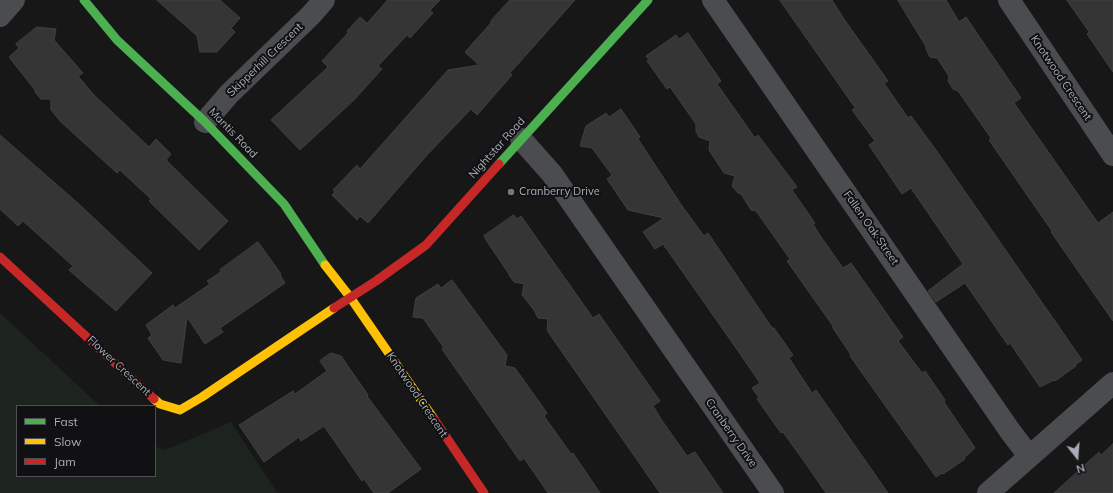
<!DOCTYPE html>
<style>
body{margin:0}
#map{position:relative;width:1113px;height:493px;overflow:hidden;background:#171717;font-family:Mulish,sans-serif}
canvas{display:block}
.legend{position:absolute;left:16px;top:405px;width:140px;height:72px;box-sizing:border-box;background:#111113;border:1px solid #4d4f55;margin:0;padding:5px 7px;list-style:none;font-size:12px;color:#a8adb8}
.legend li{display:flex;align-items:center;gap:8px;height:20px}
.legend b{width:20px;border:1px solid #4d4f55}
.north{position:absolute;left:1057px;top:437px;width:40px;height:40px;-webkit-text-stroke:3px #111113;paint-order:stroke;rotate:163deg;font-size:11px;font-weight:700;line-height:16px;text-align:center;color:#a8adb8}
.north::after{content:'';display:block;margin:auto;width:14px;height:18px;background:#a8adb8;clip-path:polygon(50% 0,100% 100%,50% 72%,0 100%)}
</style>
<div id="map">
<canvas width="1113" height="493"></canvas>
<ul class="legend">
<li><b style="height:5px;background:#4caf50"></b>Fast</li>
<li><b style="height:5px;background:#ffc107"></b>Slow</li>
<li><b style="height:5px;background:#c62828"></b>Jam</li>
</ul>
<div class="north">N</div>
</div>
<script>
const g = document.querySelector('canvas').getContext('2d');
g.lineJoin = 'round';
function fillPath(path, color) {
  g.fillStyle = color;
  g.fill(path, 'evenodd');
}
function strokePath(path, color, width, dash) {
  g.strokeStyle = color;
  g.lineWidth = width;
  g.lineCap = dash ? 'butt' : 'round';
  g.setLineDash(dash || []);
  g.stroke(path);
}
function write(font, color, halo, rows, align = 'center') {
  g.font = font + ' Mulish,sans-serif';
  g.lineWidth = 4;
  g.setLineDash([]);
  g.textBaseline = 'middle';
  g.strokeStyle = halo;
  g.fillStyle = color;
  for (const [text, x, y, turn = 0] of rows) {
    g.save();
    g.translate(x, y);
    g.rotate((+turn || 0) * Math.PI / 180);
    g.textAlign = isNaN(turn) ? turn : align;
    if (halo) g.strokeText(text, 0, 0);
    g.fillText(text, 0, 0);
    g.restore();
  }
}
fillPath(new Path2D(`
 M0 313 100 406H17V476H155V446L165 450 231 422 276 491 281 493H0Z`), '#1d241e');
const building = new Path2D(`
 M157 0H220L240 18 231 28 235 32 217 52H200L197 36Z
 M388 0H440L430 10 433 13 410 38 407 35 378 66 382 69 372 80 355 99 300 150 271 120 328 67 322 61 348 33 347 31 360 17 367 23Z
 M510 0H575L510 73 512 75 477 115 471 109 427 155 368 223 360 216 357 220 332 195 335 192 333 190 357 165 360 169 448 70 479 65 465 52 491 23V21Z
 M780 0H832L844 19 888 81 884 83 908 118 911 116 936 150 1082 360 1075 365 1076 366 1055 381 1054 380 1040 387 1010 343 1008 345 965 283 936 302 928 291 963 264 911 188 902 194 869 145 875 141 852 110 855 108Z
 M898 0H946L959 22 966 17 1021 98 1014 103 1098 223 1113 212V321L1051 232 1052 231 989 140 991 138 958 91 953 89 948 81 949 76 937 58 930 57 926 49V47Z
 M1067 0H1113V72L1087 34 1089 32Z
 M37 27 56 29 54 40 83 73 78 76 93 94 149 147 156 139 171 154 166 160 228 221 199 250 149 201 151 199 120 170 117 173 61 122 51 110V99H41L35 92V90L9 57 19 48 16 44Z
 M688 33 721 81 717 84 755 138 758 135 797 187 792 190 815 223 813 224 819 234 843 268 851 263 903 337 898 341 922 373 925 371 945 400 944 402 975 448 964 458 965 459 943 474 942 473 936 477 850 356 851 355 833 328V326L787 261 790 259 756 211 751 210 741 194 738 193 732 186 735 176 724 173 709 150 710 141 699 137 696 131V124L670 87 667 89 647 61 649 60 646 56 676 35 679 39Z
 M621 109 640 137 638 139 682 206 704 236 708 233 772 328H774L793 355 789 358 812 393 816 390 888 493H826L806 464 783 432 781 433 757 399 759 398 752 388 760 383 736 348 663 244 655 249 643 232 664 218 628 210 607 179 612 175 592 148 580 146 586 126 606 113 609 117Z
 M0 135 80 205 152 273 116 311 69 270 73 266 23 221 18 226 0 209Z
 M514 215 517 219 521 216 593 318 599 314 660 401 653 406 663 422 687 456 695 452 723 493H660L553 339 547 330 548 319 538 318 534 310 522 295 524 284 514 282 509 275V274L486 240 484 236Z
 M258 242 281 274 280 275 285 283 220 328 223 332 205 344 187 317 181 363 163 360 148 338 152 335 146 325 173 305 175 308 210 284 207 281 221 272 220 270Z
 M452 280 507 355 505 366 515 368 547 413 544 416 571 454 573 453 600 493H548L524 458 520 461 442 349 444 348 423 318 413 317 416 298 438 284 441 288Z
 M331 353 341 356 368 395 367 396 421 469 388 493H374L364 479 362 481 324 426 301 441 299 437 264 462 239 425 293 391 295 394 327 371 320 361Z
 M1113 444V493H1054L1099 452 1101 455Z`);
fillPath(building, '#353536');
strokePath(building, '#3f4043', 1);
strokePath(new Path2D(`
 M713 0 1010 431 1029 456
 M1009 0 1113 155
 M0 16 14 0
 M205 122 229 94 311 15 324 0
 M521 139 552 174 773 493
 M988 493 1113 383`), '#4b4c50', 22);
strokePath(new Path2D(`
 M84 0 117 40 205 122 284 204 325 265
 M499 164 648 0`), '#4caf50', 9);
strokePath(new Path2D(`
 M325 265 350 297 434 419
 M154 399 160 404 180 410 202 397 334 308`), '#ffc107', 9);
strokePath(new Path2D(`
 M0 257 154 399
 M334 308 376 281 426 245 499 164
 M434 419 484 493`), '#c62828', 9);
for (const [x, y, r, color] of [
 [511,192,4,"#757880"]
]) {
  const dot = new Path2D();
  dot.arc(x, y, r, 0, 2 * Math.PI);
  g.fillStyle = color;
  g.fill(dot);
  strokePath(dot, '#111113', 1.5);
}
write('11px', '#a8adb8', '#111113', [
 ["Skipperhill Crescent",265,60,-44],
 ["Knotwood Crescent",1061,78,56],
 ["Mantis Road",233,133,46],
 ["Nightstar Road",497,148,-48],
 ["Fallen Oak Street",871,228,55],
 ["Flower Crescent",119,366,43],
 ["Knotwood Crescent",417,395,56],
 ["Cranberry Drive",731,433,55]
]);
write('11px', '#a8adb8', '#111113', [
 ["Cranberry Drive",519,192]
], 'left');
</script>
